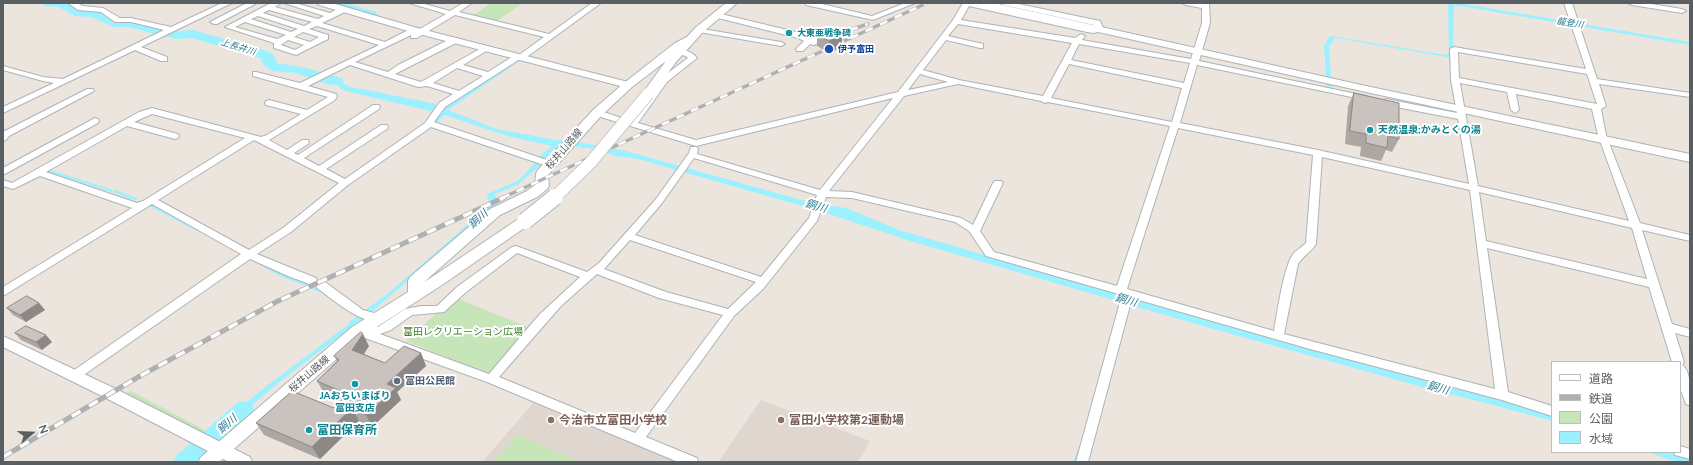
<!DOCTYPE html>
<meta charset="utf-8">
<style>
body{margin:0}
#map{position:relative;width:1693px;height:465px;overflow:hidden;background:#ece5de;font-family:Lato,"Noto Sans JP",sans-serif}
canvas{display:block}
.frame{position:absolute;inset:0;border:4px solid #585e61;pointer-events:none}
.legend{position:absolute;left:1551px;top:361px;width:130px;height:92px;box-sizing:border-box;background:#fff;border:1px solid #bcbfc0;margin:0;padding:5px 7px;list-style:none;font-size:12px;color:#585e61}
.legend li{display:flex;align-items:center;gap:8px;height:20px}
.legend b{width:20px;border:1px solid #bcbfc0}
.north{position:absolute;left:12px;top:413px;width:40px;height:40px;-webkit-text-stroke:3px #fff;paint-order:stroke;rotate:71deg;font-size:11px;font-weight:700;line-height:16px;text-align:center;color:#585e61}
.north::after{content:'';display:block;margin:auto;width:14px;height:18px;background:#585e61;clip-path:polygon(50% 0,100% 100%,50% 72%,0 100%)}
</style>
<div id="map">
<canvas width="1693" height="465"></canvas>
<div class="frame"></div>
<ul class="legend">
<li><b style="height:5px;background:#fff"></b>道路</li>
<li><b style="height:5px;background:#afb0b1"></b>鉄道</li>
<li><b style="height:11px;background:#c6e5b9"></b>公園</li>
<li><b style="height:11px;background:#9bf1ff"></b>水域</li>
</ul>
<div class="north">N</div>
</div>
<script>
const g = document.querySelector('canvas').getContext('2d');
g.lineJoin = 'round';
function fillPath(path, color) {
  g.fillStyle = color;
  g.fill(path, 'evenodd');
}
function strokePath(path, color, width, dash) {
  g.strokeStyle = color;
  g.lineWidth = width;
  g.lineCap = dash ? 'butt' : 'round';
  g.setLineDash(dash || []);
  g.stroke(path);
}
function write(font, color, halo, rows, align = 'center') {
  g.font = font + ' Lato,"Noto Sans JP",sans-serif';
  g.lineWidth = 4;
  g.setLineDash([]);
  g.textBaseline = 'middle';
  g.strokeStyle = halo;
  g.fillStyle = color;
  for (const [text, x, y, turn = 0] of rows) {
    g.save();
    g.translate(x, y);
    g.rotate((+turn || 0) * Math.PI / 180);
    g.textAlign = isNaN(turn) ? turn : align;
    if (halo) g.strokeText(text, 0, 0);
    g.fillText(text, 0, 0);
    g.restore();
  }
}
fillPath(new Path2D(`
 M536 400 683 462H482Z
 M761 400 870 441 858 462H718Z`), '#ded6cf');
fillPath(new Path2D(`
 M491 3H523L495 22 472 16Z
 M454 297 530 328 488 374 406 341Z
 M131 391 212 434 206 440 121 396Z
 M518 434 579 462H493Z`), '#c6e5b9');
fillPath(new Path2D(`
 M1441 3H1458L1690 42V45L1454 5 1453 57H1447L1335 38 1329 47 1332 89 1327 88 1324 46 1330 36 1445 55 1449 53 1448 4Z
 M516 60H521L448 110 497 129 556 140 574 141 626 151 823 206H833L846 208 899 230 1208 320 1460 390 1484 394 1552 414V421L1493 405 1433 390 1203 326 910 241 826 213 666 167 638 159 615 156 595 149 562 145C555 147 548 154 546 160L519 184 495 194 498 205 490 209 374 310 282 380 228 425 222 422 264 388 349 324V322L391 291 489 206 487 194 518 181 535 163 540 156 552 146 507 136 445 115 436 123 432 122 438 113 342 90C336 81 329 80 319 79L324 76 338 79 347 86 432 103 443 108Z
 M1647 452H1671L1690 458V462H1677Z`), '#9bf1ff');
strokePath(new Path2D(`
 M49 171 97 186
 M100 187 111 191
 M114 191 132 198`), '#9bf1ff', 2.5);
strokePath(new Path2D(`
 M130 197 135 199
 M151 205 197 229
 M260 263 280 274 306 284
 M312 287 323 292
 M1075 462 1079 452`), '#9bf1ff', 3.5);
fillPath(new Path2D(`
 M43 3H69L78 8 97 10 117 19H127L178 31 193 30 270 52 275 57 277 63 280 64C302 65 321 73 342 78L344 81 342 84C325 88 310 76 294 73 285 71 274 74 267 68 263 66 263 61 260 58L192 38 177 39 127 27H114L92 17 75 16 59 7 45 6Z
 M326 3H345L376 12 378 15 376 18 372 19 328 6Z
 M244 401 251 403 254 409 251 415 199 462H173L176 456 237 403Z`), '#9bf1ff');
const minor = new Path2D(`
 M68 3H77L83 6 103 8 120 18H131L171 27 222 3H232L141 47 167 57V61H161L135 50 3 113V107L54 83 43 81 3 70V66L43 77 63 79 164 30 131 22H115L101 12 78 10Z
 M247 3H257L217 24H214L210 22Z
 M271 3H281L275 7 318 19 324 16 284 3H295L330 13 341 7H347V11L322 23 385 42 412 28H418V30L446 14 409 3H421L450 11 463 3H472L459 12 549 34 592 3H601L524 59H520L445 107 434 122 553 162 555 164 553 166H547L431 127 348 185 291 232 257 254 316 278 317 281 316 284 312 285 288 276 250 259 78 379 74 380 70 379 68 376 70 373 241 254 152 204 3 296V287L132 208 40 176 13 189 3 186V180L12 183 139 112 152 108 261 137 267 135 301 114 266 105 265 103 266 101 269 100 307 110 328 97 253 76V72H256L300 83 379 45 317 26 309 29 328 35V39L296 55 274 48V43L225 27ZM269 10 312 22 304 26 263 13ZM455 15 544 37 519 55H515L488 72 463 65 488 50V46H485L421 82 395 74 458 42V38H452L398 65 388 72 355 62 411 35V38H417ZM258 16 298 29 291 32 251 19ZM245 22 286 35 277 39 235 27ZM303 32 319 37 310 42 294 37ZM288 40 304 45 295 50 281 45ZM350 65 418 87 427 86 453 94 439 103 425 123 345 179 326 169 387 129 388 127 387 125H381L319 166 304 158 379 109 380 107 379 105H373L298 155 294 153 308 144 309 142 308 140H302L287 150 269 140 335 100 337 96 336 94 308 86ZM457 68 483 76 459 91 433 83ZM152 114 245 138 143 201 137 203 46 172 127 126 175 139 178 138 179 136 178 134 134 122ZM254 140 339 183 283 228 249 250 158 200Z
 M805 3H818L872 16 905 3H915L873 20 806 5Z
 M963 3H976L1096 28 1094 25 1004 5 1000 3H1014L1100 21 1104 30 1094 33 1087 32 969 6 961 20 1075 38 1081 34 1085 36 1082 40 1191 59 1202 23V8L1186 5 1182 3H1209L1210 23 1199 61 1366 96 1370 98 1366 100 1197 65 1180 123 1318 150 1469 184 1458 119 1386 105 1382 102 1386 99 1457 113 1451 80 1450 49 1454 47 1586 69 1564 3H1572L1597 79 1690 93V97L1599 84 1606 106 1601 109 1606 135 1640 223 1690 235V241L1642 230 1672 324 1690 329V337L1675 333 1684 362 1682 365C1692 371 1690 395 1690 406L1686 404 1680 388V362H1672L1649 287 1487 248 1508 392 1552 406V416L1502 400 1310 349 1132 298 1088 462H1076L1122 295 986 256 969 231 955 222 852 198 826 197 817 221 763 289 734 316 646 437 697 458 698 462H678L487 382 354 334 352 331 354 328 358 327 362 328 367 326 378 327 405 309 421 306H437L457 287 512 247 516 246 587 272 599 263 656 199 689 153 691 147H697L698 149 697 154 820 190 893 98 696 146 594 115 593 113 597 110 631 121 661 78 688 58 686 56 677 54V50C685 49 692 52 697 58L667 82 638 123 696 140 898 92 953 20ZM958 24 1072 43 1043 96 959 80 923 70 946 40 980 48H983V44L948 36ZM1079 44 1190 63 1184 83 1071 60ZM1458 52 1587 74 1597 104 1459 78ZM1069 64 1182 88 1172 122 1051 98ZM920 74 948 82 908 90ZM1460 83 1507 92 1511 110 1515 113 1519 110 1516 94 1592 109 1598 135 1629 221 1478 186ZM958 84 1041 101 1045 103 1048 102 1170 126 1117 286 994 252 980 231 1003 183 1001 181H995L993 183 973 225 961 218 852 192 829 191 904 96ZM1178 128 1313 155 1306 243C1302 247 1298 249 1294 253 1284 264 1277 314 1274 331L1127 289ZM1322 157 1470 190 1495 389 1284 334 1298 264C1303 256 1311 252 1316 244ZM694 158 817 195 809 218 761 277 635 235 662 203ZM1479 192 1632 228 1647 279 1486 241ZM630 240 756 282 728 309 666 292 604 269ZM517 253 580 277 539 315 489 374 380 334 391 330 412 315 444 312 465 293ZM597 274 659 298 723 315 635 433 499 377 561 306Z
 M1628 3H1645L1682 9 1686 11 1682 13 1632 5Z
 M714 13H717L804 34 810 38H817L818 43 814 45 810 44 803 51H797L796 49 804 41 798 38 714 17Z
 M696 28 781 42 785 44 781 46 699 32H696Z
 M87 89H93L94 91 9 136 6 140 3 141V132Z
 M95 118 98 119 99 121 98 123 3 175V168Z
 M321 281 325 282 363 310 382 315 384 318 382 321C363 326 332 299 317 288L316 285 317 282Z
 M1680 446 1690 449V459L1675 455 1674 452H1680Z`);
const tertiary = new Path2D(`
 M317 3H332L421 29 632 83 633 85 628 88 415 33 319 5Z
 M977 3H994L1366 86 1690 154V162L1366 92 982 6Z
 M3 336 116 389 250 457 252 462H229L104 397 3 347Z`);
const secondary = new Path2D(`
 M726 3H737L703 32 675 63 652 96H644L642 94 666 61 632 87 601 116 548 175 549 186 547 189 537 197 500 215 423 283 520 218 525 217 530 218 532 221 530 224 442 285 364 335 219 462H198L201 457 352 327 408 292V281L410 277 490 209 527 191 535 185 536 174 537 171 593 110 624 83 675 43 687 37 695 28Z`);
strokePath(minor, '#adb3b6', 2);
strokePath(tertiary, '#adb3b6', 2);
strokePath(secondary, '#afb5b8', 2);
fillPath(minor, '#fff');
fillPath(tertiary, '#fff');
fillPath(secondary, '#fff');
const railFar1 = new Path2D(`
 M850 30 868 24
 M502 198 927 3`);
const rail = new Path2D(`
 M3 457 140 376 278 301 505 197`);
strokePath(railFar1, '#afb0b1', 3.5);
strokePath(rail, '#afb0b1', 5);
strokePath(railFar1, '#fff', 2.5, [8]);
strokePath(rail, '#fff', 3.5, [10]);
const secondaryBridgeFar1 = new Path2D(`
 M554 198 591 162 648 94`);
const secondaryBridge = new Path2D(`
 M525 221 555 197`);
strokePath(secondaryBridgeFar1, '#afb5b8', 13, []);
strokePath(secondaryBridge, '#afb5b8', 18, []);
strokePath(secondaryBridgeFar1, '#fff', 12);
strokePath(secondaryBridge, '#fff', 16);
fillPath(new Path2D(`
 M817 34 842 47 829 53 817 46Z
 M1354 93 1399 139 1392 152 1386 150 1381 161 1360 156 1361 147 1345 144 1348 106Z
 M39 303 45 310 26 322 13 315 7 308Z
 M15 333 52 342 42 350 21 340Z
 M369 346 364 354 385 363 421 353 426 366 397 392 401 400 372 427 359 421 320 459 264 435 256 423 334 408 341 401 324 393 317 381 337 361 334 356Z`), '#ada7a3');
fillPath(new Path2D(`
 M842 35V47L829 53V41Z
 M39 303 45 310 26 322 20 315Z
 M363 334 369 346 358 362 352 350Z
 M46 335 52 342 42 350 36 342Z
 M421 353 426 366 397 392 401 400 372 427 366 415 387 384Z
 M352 408 359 421 320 459 312 447Z`), '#8d8885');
const building = new Path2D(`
 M826 27 842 35 829 41 817 34 818 31 825 30Z
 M1354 93 1399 103V139L1388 136 1387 148 1366 143V134L1350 131Z
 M27 296 39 303 20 315 7 308Z
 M26 326 46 335 36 342 15 333Z
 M361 332 363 334 352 350 385 363 404 346 421 353 387 384 396 388 366 415 352 408 312 447 256 423 292 391 334 408 349 395 317 381 339 360 334 356Z`);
fillPath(building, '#c9c2be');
strokePath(building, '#8d8885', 1);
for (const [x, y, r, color] of [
 [789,33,4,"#0f9aa8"],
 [829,49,5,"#1a4fb4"],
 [1370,130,4,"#0f9aa8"],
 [397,381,4,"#5c6f8a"],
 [355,384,4,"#0f9aa8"],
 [551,420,4,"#8d6e63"],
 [781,420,4,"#8d6e63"],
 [309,430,4,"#0f9aa8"]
]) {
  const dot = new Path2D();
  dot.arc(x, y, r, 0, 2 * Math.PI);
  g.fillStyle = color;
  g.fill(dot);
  strokePath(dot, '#fff', 1.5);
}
write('italic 9px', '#2e7a90', '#fff', [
 ["龍登川",1570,23,9],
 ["上長井川",238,47,17]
]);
write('bold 9px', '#0d838f', '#fff', [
 ["大東亜戦争碑",797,33]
], 'left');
write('bold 9px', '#164399', '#fff', [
 ["伊予富田",838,49]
], 'left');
write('bold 10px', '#0d838f', '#fff', [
 ["天然温泉;かみとくの湯",1378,130],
 ["JAおちいまばり",355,396,"center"],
 ["富田支店",355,408,"center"]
], 'left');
write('10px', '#585e61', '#fff', [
 ["桜井山路線",564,149,-49],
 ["桜井山路線",309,374,-41]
]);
write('10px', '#43802f', '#fff', [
 ["富田レクリエーション広場",463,332]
]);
write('bold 10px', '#4e5e75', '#fff', [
 ["富田公民館",405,381]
], 'left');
write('italic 11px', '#2e7a90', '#fff', [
 ["銅川",816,206,16],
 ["銅川",478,219,-42],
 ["銅川",1126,300,16],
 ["銅川",1438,388,15],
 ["銅川",227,424,-41]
]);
write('bold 12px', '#785e54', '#fff', [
 ["今治市立富田小学校",559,420],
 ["富田小学校第2運動場",789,420]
], 'left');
write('bold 12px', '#0d838f', '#fff', [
 ["富田保育所",317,430]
], 'left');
</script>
